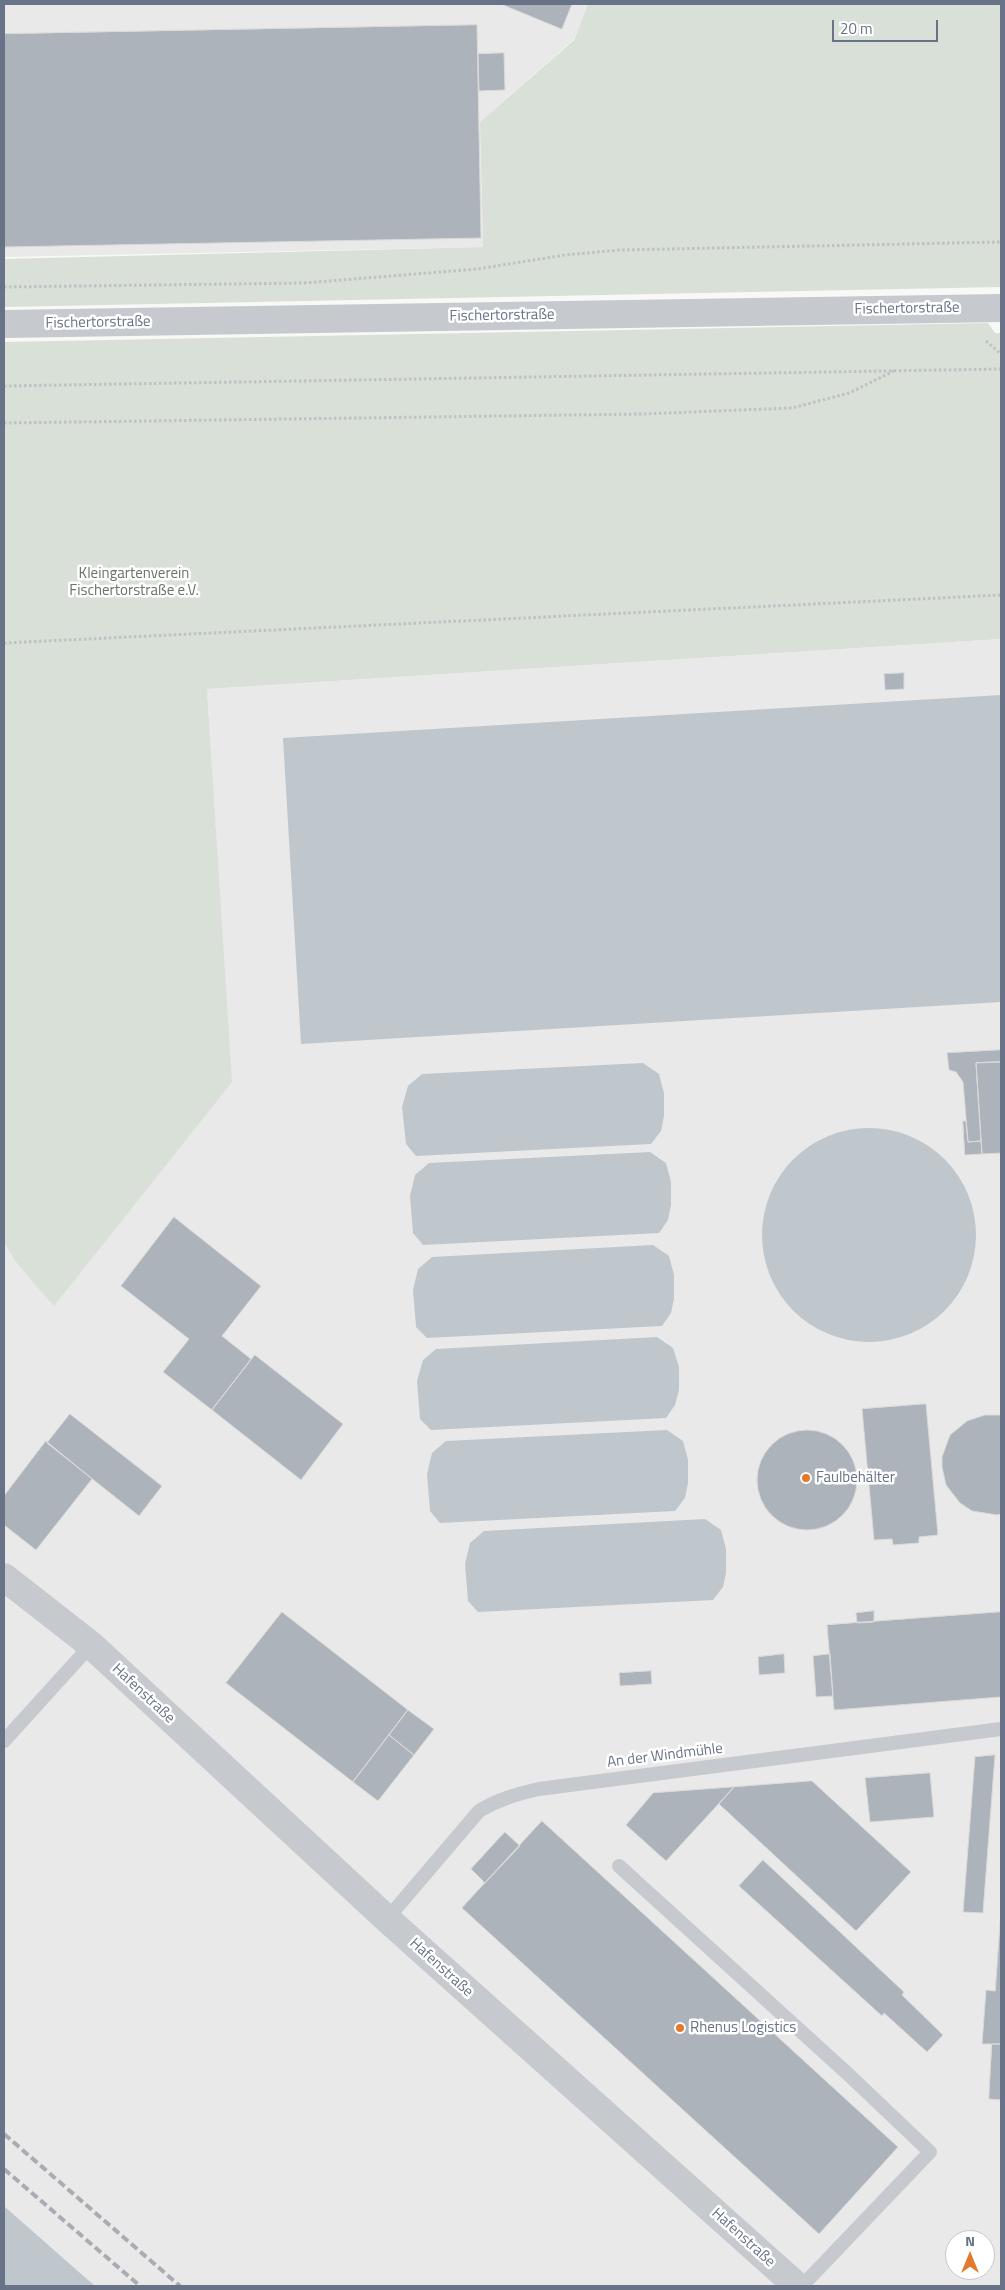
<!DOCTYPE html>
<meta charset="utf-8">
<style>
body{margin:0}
#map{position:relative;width:1005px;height:2290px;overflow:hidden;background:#f8f8f6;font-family:"Titillium Web",sans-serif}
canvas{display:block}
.frame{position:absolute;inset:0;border:5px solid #687387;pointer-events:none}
.north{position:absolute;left:945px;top:2230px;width:50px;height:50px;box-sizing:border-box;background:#fff;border:1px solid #c3c7cf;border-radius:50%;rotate:0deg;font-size:14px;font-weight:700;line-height:20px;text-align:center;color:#687387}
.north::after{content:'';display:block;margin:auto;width:18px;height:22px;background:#e2792d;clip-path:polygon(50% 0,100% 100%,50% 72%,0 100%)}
.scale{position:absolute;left:832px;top:20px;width:106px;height:22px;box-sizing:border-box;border:2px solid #687387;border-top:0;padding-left:6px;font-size:15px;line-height:18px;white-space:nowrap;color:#687387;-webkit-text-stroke:4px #fff;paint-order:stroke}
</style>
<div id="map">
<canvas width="1005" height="2290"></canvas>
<div class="frame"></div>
<div class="north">N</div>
<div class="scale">20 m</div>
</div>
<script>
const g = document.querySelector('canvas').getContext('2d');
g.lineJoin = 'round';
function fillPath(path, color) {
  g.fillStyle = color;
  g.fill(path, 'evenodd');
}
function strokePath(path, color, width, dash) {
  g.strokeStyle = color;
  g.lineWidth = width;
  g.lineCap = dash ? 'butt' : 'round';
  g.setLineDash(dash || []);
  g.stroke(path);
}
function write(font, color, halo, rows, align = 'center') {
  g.font = font + ' "Titillium Web",sans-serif';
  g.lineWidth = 5;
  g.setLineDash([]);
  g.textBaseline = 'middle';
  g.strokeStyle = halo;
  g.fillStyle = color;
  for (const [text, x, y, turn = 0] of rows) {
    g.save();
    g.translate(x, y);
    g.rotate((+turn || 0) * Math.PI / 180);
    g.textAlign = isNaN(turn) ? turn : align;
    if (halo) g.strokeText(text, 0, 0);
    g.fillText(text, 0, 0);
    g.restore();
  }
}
fillPath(new Path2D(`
 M4 4H588L574 39 480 122 483 247 4 257Z
 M1001 639V2286H95L4 2206V852L216 836 207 689ZM955 2240H985V2270H955Z`), '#e9e9e9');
fillPath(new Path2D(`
 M588 4H1001V287L4 307V259L483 247 480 122 574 40Z
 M988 323 995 333H1001V639L207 689 232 1082 54 1306 16 1262 4 1242V342Z`), '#d9e0d7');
fillPath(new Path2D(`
 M1001 695V1002L301 1044 283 738Z
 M643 1063 659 1074 664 1093V1116L661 1131 651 1144 416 1156 406 1144 402 1107 408 1086 422 1074Z
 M762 1235a107 107 0 1 1 214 0a107 107 0 1 1-214 0Z
 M650 1152 666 1163 671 1182V1205L668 1220 659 1233 423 1245 413 1233 410 1196 415 1175 429 1163Z
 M653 1245 669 1256 674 1275V1299L671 1313 662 1326 427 1338 416 1327 413 1290 418 1269 432 1257Z
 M657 1337 673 1348 679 1367V1390L675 1405 666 1418 431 1430 420 1419 417 1381 423 1360 436 1349Z
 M667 1430 683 1441 688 1460V1483L685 1498 675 1511 440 1523 430 1511 427 1474 432 1453 446 1441Z
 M705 1519 721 1530 726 1549V1573L723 1587 713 1600 478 1612 468 1601 465 1564 470 1543 484 1531Z
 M4 2206 95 2286H4Z`), '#bfc7cd');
const building = new Path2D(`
 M501 4H572L562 29Z
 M477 25 481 238 4 247V34Z
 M504 53 505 90 479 91 478 54Z
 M904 673V689L885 690 884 674Z
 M1001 1050V1062L976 1063 981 1141 968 1142 963 1082 956 1072 949 1070 947 1053Z
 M1001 1062V1153L982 1154 976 1063Z
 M963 1121H966L968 1142 981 1141 982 1154 965 1155Z
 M174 1217 261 1286 222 1336 251 1359 212 1410 163 1372 189 1339 121 1286Z
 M255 1355 343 1424 301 1480 212 1410Z
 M926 1404 938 1535 919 1537V1543L893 1545 892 1539 874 1540 862 1409Z
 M70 1414 162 1486 139 1516 47 1443Z
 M985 1415H1001V1514L997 1515 972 1511 960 1503 946 1485 942 1467V1457L950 1435 967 1421Z
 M757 1480a50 50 0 1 1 100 0a50 50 0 1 1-100 0Z
 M46 1441 92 1479 36 1550 4 1525V1496Z
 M874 1611V1622L857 1623 856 1613Z
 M282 1612 408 1710 353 1782 226 1683Z
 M1001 1612V1697L834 1710 827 1625Z
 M784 1654 785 1673 759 1675 758 1657Z
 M830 1654 833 1696 816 1697 813 1656Z
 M651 1671 652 1684 620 1686 619 1673Z
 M408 1710 434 1729 414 1755 389 1735Z
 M389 1735 414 1755 378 1801 353 1782Z
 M995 1755 983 1913 963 1912 975 1757Z
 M930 1773 934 1817 870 1822 865 1778Z
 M812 1781 911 1872 856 1931 719 1804 734 1787Z
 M734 1787 666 1861 626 1825 653 1793Z
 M542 1821 898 2147 819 2234 462 1908Z
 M505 1832 520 1846 485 1883 471 1869Z
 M763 1860 904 1992 902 1995 943 2035 927 2052 884 2013 882 2016 739 1886Z
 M1001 1909V2044H982L986 1990 995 1991Z
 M992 2044H1001V2100L989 2099Z`);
fillPath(building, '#adb3bb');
strokePath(building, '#dadad8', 1);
strokePath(new Path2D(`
 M4 287 304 283 477 269 565 255 619 250 1001 242
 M986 341 1001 354
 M4 386 1001 369
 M4 423 641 414 792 408 849 393 894 371
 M4 643 1001 595`), '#c0c1c4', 3, [2.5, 2.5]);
strokePath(new Path2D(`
 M4 1741 91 1645
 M619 1866 849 2075 930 2152 802 2286
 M387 1919 479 1811C499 1799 517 1794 539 1789L1001 1729`), '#c6c9cd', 14);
strokePath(new Path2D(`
 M4 324 1001 308
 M4 1577 91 1645 387 1919 797 2286`), '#c6c9cd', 28);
strokePath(new Path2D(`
 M4 2134 180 2286
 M4 2169 140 2286`), '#a9acb3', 4, [8, 4]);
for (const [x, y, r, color] of [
 [806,1478,5,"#e2792d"],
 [680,2028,5,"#e2792d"]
]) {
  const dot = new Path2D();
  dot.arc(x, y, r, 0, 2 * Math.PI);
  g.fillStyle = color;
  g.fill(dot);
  strokePath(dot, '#fff', 2);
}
write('15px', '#687387', '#fff', [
 ["Fischertorstraße",907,309,-1],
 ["Fischertorstraße",502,316,-1],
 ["Fischertorstraße",98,323,-1],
 ["Hafenstraße",143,1694,43],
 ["An der Windmühle",665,1756,-7],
 ["Hafenstraße",441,1968,42],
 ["Hafenstraße",743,2238,42]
]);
write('15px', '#637963', '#fff', [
 ["Kleingartenverein",134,574],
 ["Fischertorstraße e.V.",134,591]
]);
write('15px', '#687387', '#fff', [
 ["Faulbehälter",816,1478],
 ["Rhenus Logistics",690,2028]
], 'left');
</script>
